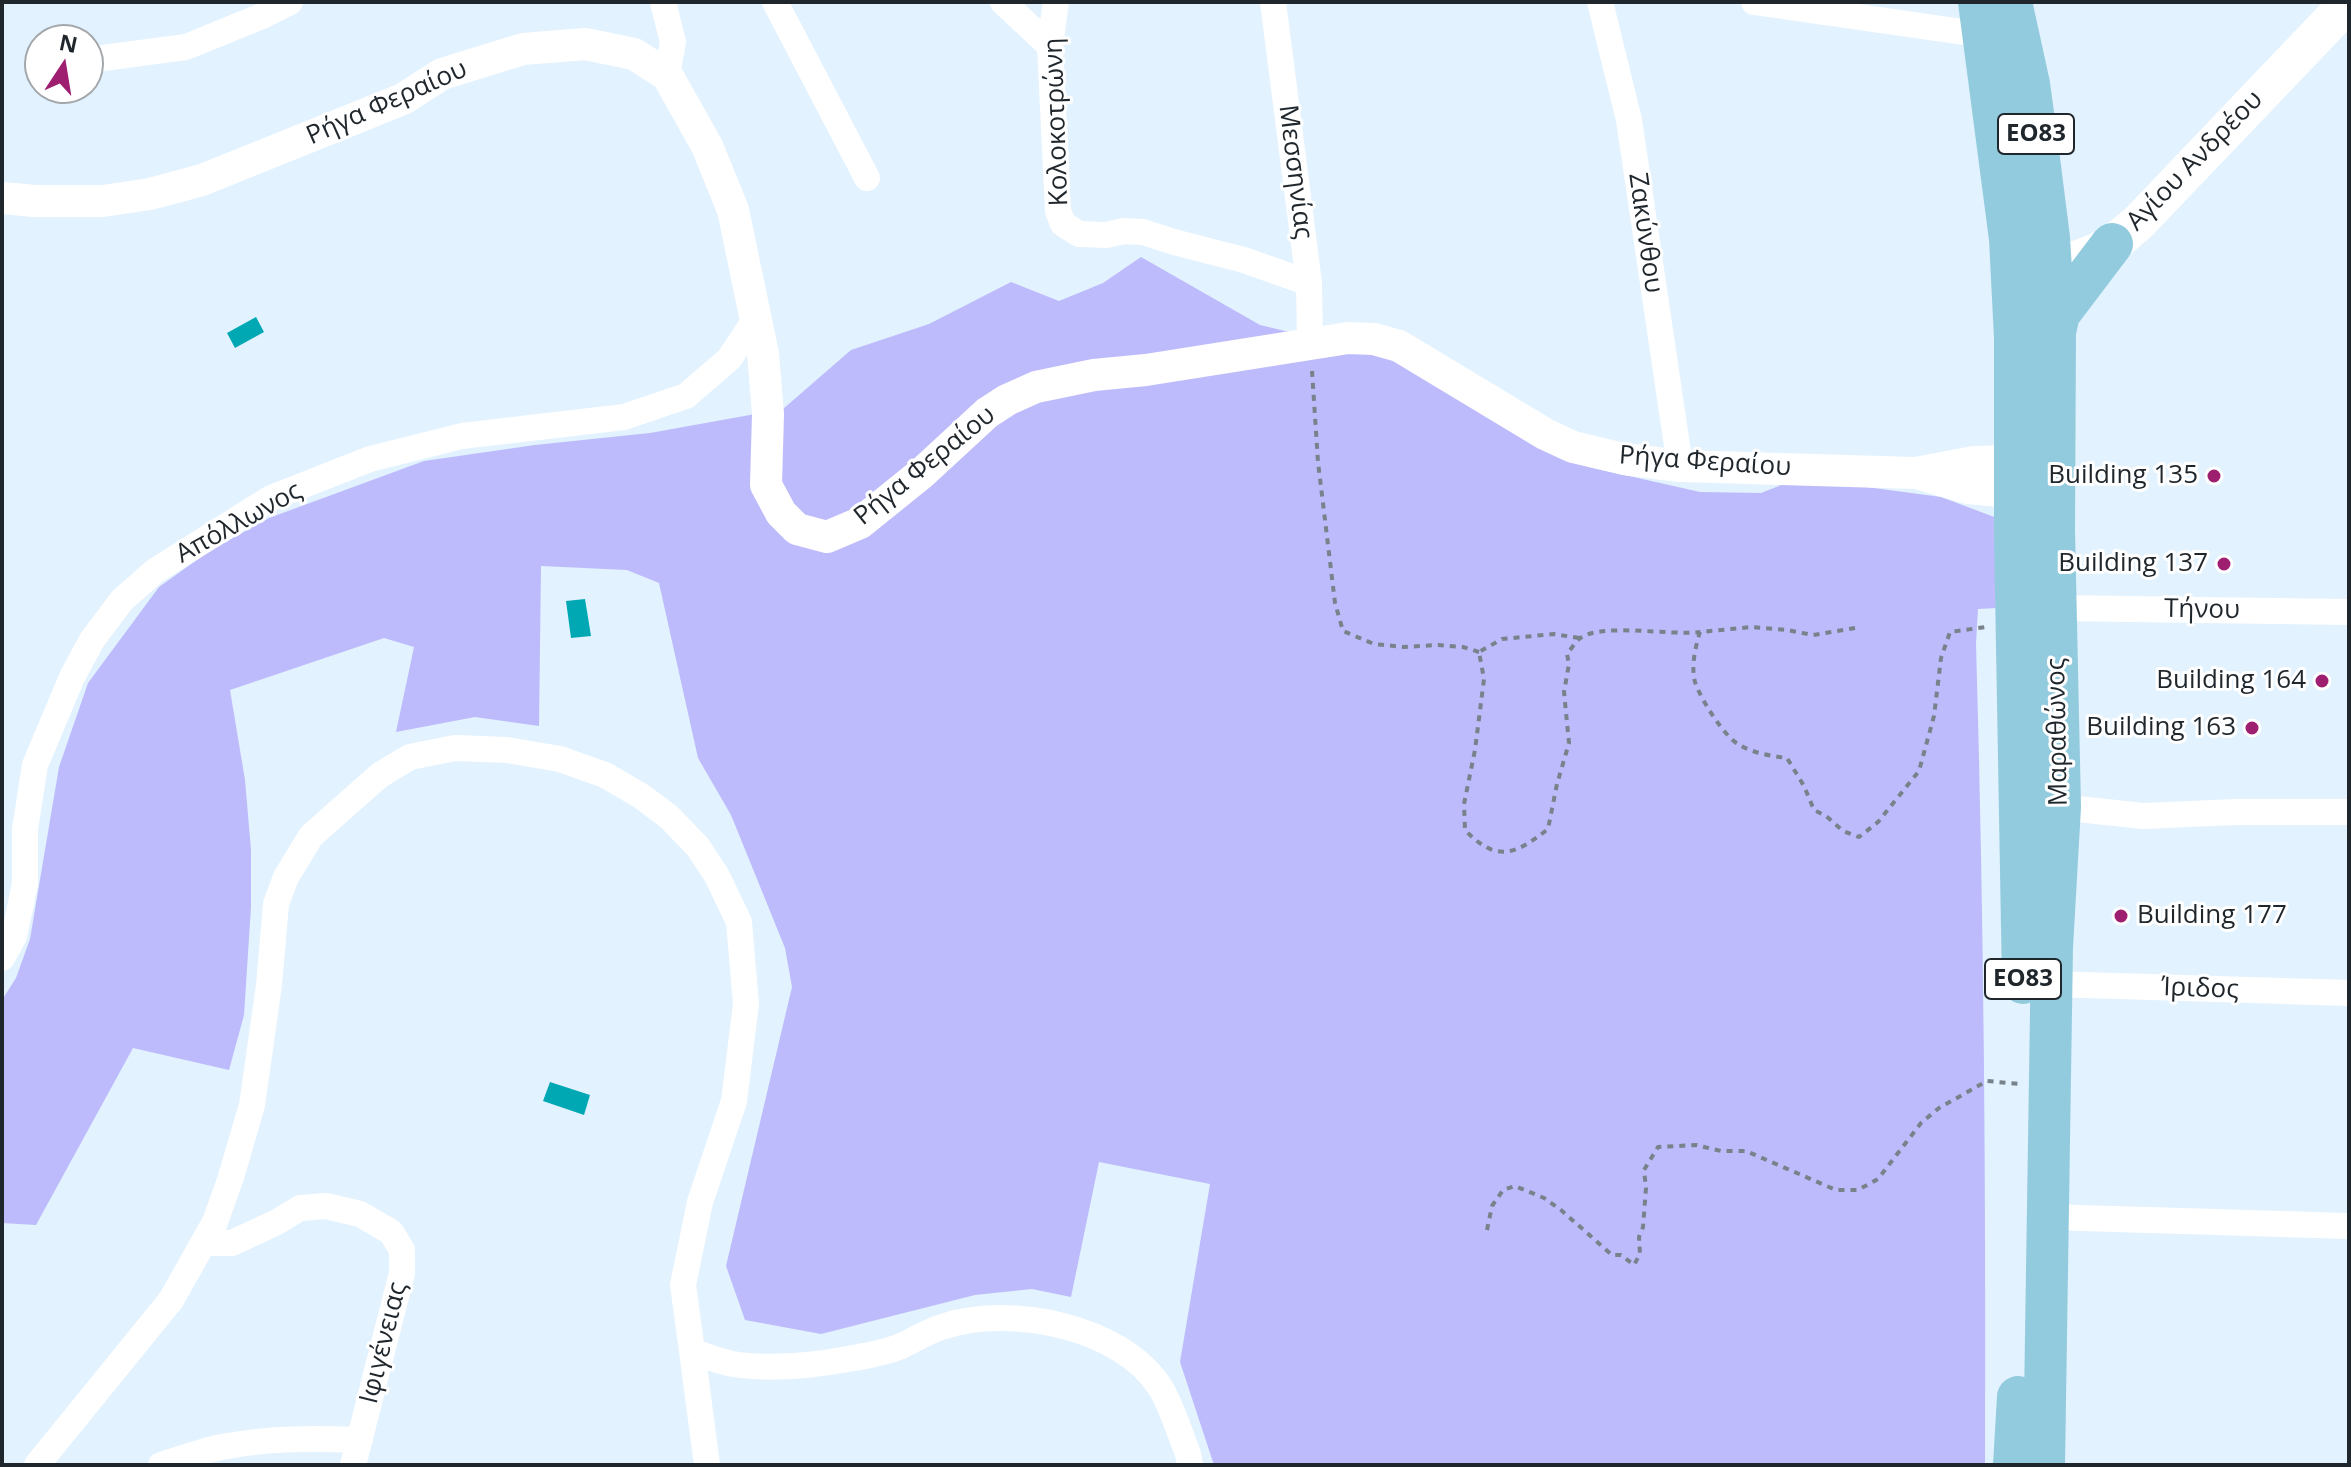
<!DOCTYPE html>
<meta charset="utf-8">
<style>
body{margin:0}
#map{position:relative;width:2351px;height:1467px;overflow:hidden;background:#e2f2ff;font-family:"Open Sans",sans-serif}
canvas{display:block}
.frame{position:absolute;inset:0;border:4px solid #1f262c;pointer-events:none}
.north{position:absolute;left:24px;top:24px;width:80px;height:80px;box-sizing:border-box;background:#fff;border:2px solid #a5a8ab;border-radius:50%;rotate:12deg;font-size:22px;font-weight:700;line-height:32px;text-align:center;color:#1f262c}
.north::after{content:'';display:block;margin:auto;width:28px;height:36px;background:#9e1e70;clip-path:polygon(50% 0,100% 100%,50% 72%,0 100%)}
</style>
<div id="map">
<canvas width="2351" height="1467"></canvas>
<div class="frame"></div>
<div class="north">N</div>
</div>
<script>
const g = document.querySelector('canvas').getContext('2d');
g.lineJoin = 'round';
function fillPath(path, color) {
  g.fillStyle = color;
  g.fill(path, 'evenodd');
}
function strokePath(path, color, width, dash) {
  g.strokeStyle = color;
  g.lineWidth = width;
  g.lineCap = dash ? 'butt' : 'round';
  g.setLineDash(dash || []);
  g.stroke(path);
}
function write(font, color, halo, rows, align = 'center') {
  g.font = font + ' "Open Sans",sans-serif';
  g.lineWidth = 6;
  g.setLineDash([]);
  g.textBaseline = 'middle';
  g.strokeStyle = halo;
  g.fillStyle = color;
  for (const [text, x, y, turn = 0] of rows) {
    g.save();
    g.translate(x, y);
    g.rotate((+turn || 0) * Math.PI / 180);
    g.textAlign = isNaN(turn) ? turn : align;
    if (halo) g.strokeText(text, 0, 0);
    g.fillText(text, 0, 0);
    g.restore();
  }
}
fillPath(new Path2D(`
 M1141 257 1260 325 1399 358 1589 467 1700 492 1761 493 1799 478 1941 497 1997 518V608L1978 609 1976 644C1984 918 1986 1191 1985 1465H1214L1180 1362 1210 1184 1099 1162 1071 1297 1032 1289 975 1295 821 1334 745 1320 726 1266 792 987 785 948 731 815 698 758 659 583 627 570 541 566 539 726 475 717 396 732 414 647 384 638 230 690 245 780 251 850V907L244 1015 229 1070 133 1048 36 1225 2 1223V1000L16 978 30 939 59 767 88 683 159 587 208 552 269 518 424 461 535 445 650 433 783 409 851 350 929 324 1011 282 1059 301 1103 283Z`), '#bdbbfb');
fillPath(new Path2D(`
 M256 317 264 332 235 348 227 333Z
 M585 599 591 636 571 638 566 601Z
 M550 1082 590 1095 584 1115 543 1101Z`), '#00a8b3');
strokePath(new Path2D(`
 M1312 371 1318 462 1335 603 1343 631 1374 644 1404 647 1438 645 1463 647 1479 652
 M1855 628 1813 635 1787 630 1752 627 1700 632C1695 648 1691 667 1695 682 1700 698 1724 736 1738 744 1752 753 1771 756 1787 758L1804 786 1814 810 1826 816 1843 831 1859 837 1878 822 1919 771 1934 716 1941 658 1950 632 1986 627
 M1579 638 1554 634 1502 639 1479 652 1484 679 1475 750 1464 804 1465 830C1497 863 1515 855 1548 829L1557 784 1569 743 1564 692 1569 664 1567 654C1571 649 1575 643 1579 639 1599 622 1671 636 1700 632
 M1487 1230 1492 1206 1503 1190 1515 1186 1544 1198 1561 1210 1612 1255H1621L1634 1265 1640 1254 1639 1237 1643 1227 1646 1188 1644 1170 1658 1147 1696 1145 1721 1151H1746L1836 1190H1858L1878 1179 1921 1123 1939 1108 1987 1081 2020 1084`), '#77828b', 4, [6, 6]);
strokePath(new Path2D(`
 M663 2 673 42 667 75
 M775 2 867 178
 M1003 2 1050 46
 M1056 2 1050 46 1058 211 1063 224 1079 234 1106 235 1124 231 1143 232 1174 242 1244 260 1309 283
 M1273 2 1309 283 1310 343
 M1600 2 1629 120 1680 466
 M1754 2 1984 35
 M88 60 186 47 262 16 290 2
 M2056 608 2349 612
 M2060 807 2143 816 2236 812H2349
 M2 958 14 936 25 884V829L35 765 72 677 92 640 122 600 155 571 271 498 370 459 462 436 624 417 686 396 729 359 755 320
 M2051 984 2349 993
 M2048 1217 2349 1226
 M203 1243H232L277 1222 300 1208 326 1206 360 1214 391 1232 402 1250V1273L353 1465
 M692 1351 707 1465
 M37 1465 171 1300 215 1222 231 1177 252 1105 269 985 276 904 286 877 311 836 380 775 410 757 455 748 507 750 560 759 605 775 641 796 669 817 698 847 717 876 739 922 746 1004 734 1101 700 1202 683 1285 692 1351C706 1356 719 1362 733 1364 771 1370 810 1366 848 1359 865 1356 885 1353 901 1346 915 1340 929 1330 945 1326 1010 1305 1121 1326 1160 1387 1171 1404 1180 1434 1188 1454L1190 1465
 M161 1465C181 1459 201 1451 222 1447 268 1438 313 1438 360 1440`), '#fff', 26);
strokePath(new Path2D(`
 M2 198 35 201H103L150 194 202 180 403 99 442 74 523 49 585 44 634 54 667 75 707 146 733 210 763 354 768 414 766 485 781 513 797 529 827 537 860 523 922 473 987 413 1007 400 1036 387 1094 375 1146 370 1348 338 1374 339 1399 346 1545 434 1573 447 1624 459 1680 466 1916 473 1974 462 2035 460
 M1923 475 1967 488 2035 494`), '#fff', 32);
strokePath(new Path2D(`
 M2022 270C2053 267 2086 260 2113 243 2121 238 2129 230 2138 223L2349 2`), '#fff', 38);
strokePath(new Path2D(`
 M1979 2 2010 239 2015 338V534L2023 983
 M2011 2 2029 84 2036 135 2049 238 2055 333 2054 530 2060 807 2052 947 2044 1465
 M2055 332 2059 314 2112 244
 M2014 1465 2018 1397`), '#93cbde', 42);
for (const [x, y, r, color] of [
 [2214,476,8,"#9e1e70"],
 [2224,564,8,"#9e1e70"],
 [2322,681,8,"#9e1e70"],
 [2252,728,8,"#9e1e70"],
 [2121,916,8,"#9e1e70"]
]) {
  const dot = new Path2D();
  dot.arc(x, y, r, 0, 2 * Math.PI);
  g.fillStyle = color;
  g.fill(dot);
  strokePath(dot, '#fff', 3);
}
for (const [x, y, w] of [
 [2036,134,76],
 [2023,979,76]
]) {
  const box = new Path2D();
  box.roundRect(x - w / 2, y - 20, w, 40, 6);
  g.fillStyle = '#fff';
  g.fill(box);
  strokePath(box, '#1f262c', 2);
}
write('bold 24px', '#1f262c', null, [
 ["ΕΟ83",2036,134],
 ["ΕΟ83",2023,979]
]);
write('26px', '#1f262c', '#fff', [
 ["Ρήγα Φεραίου",387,103,-24],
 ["Κολοκοτρώνη",1057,122,-92],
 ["Αγίου Ανδρέου",2195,161,-46],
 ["Μεσσηνίας",1295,172,83],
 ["Ζακύνθου",1645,233,82],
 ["Ρήγα Φεραίου",1705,462,4],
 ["Ρήγα Φεραίου",925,466,-39],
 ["Απόλλωνος",239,523,-29],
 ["Τήνου",2202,610,1],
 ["Μαραθώνος",2058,732,-91],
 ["Ίριδος",2200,989,2],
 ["Ιφιγένειας",384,1343,-76]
]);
write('26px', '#1f262c', '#fff', [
 ["Building 135",2198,476],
 ["Building 137",2208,564],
 ["Building 164",2306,681],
 ["Building 163",2236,728],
 ["Building 177",2137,916,"left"]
], 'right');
</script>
